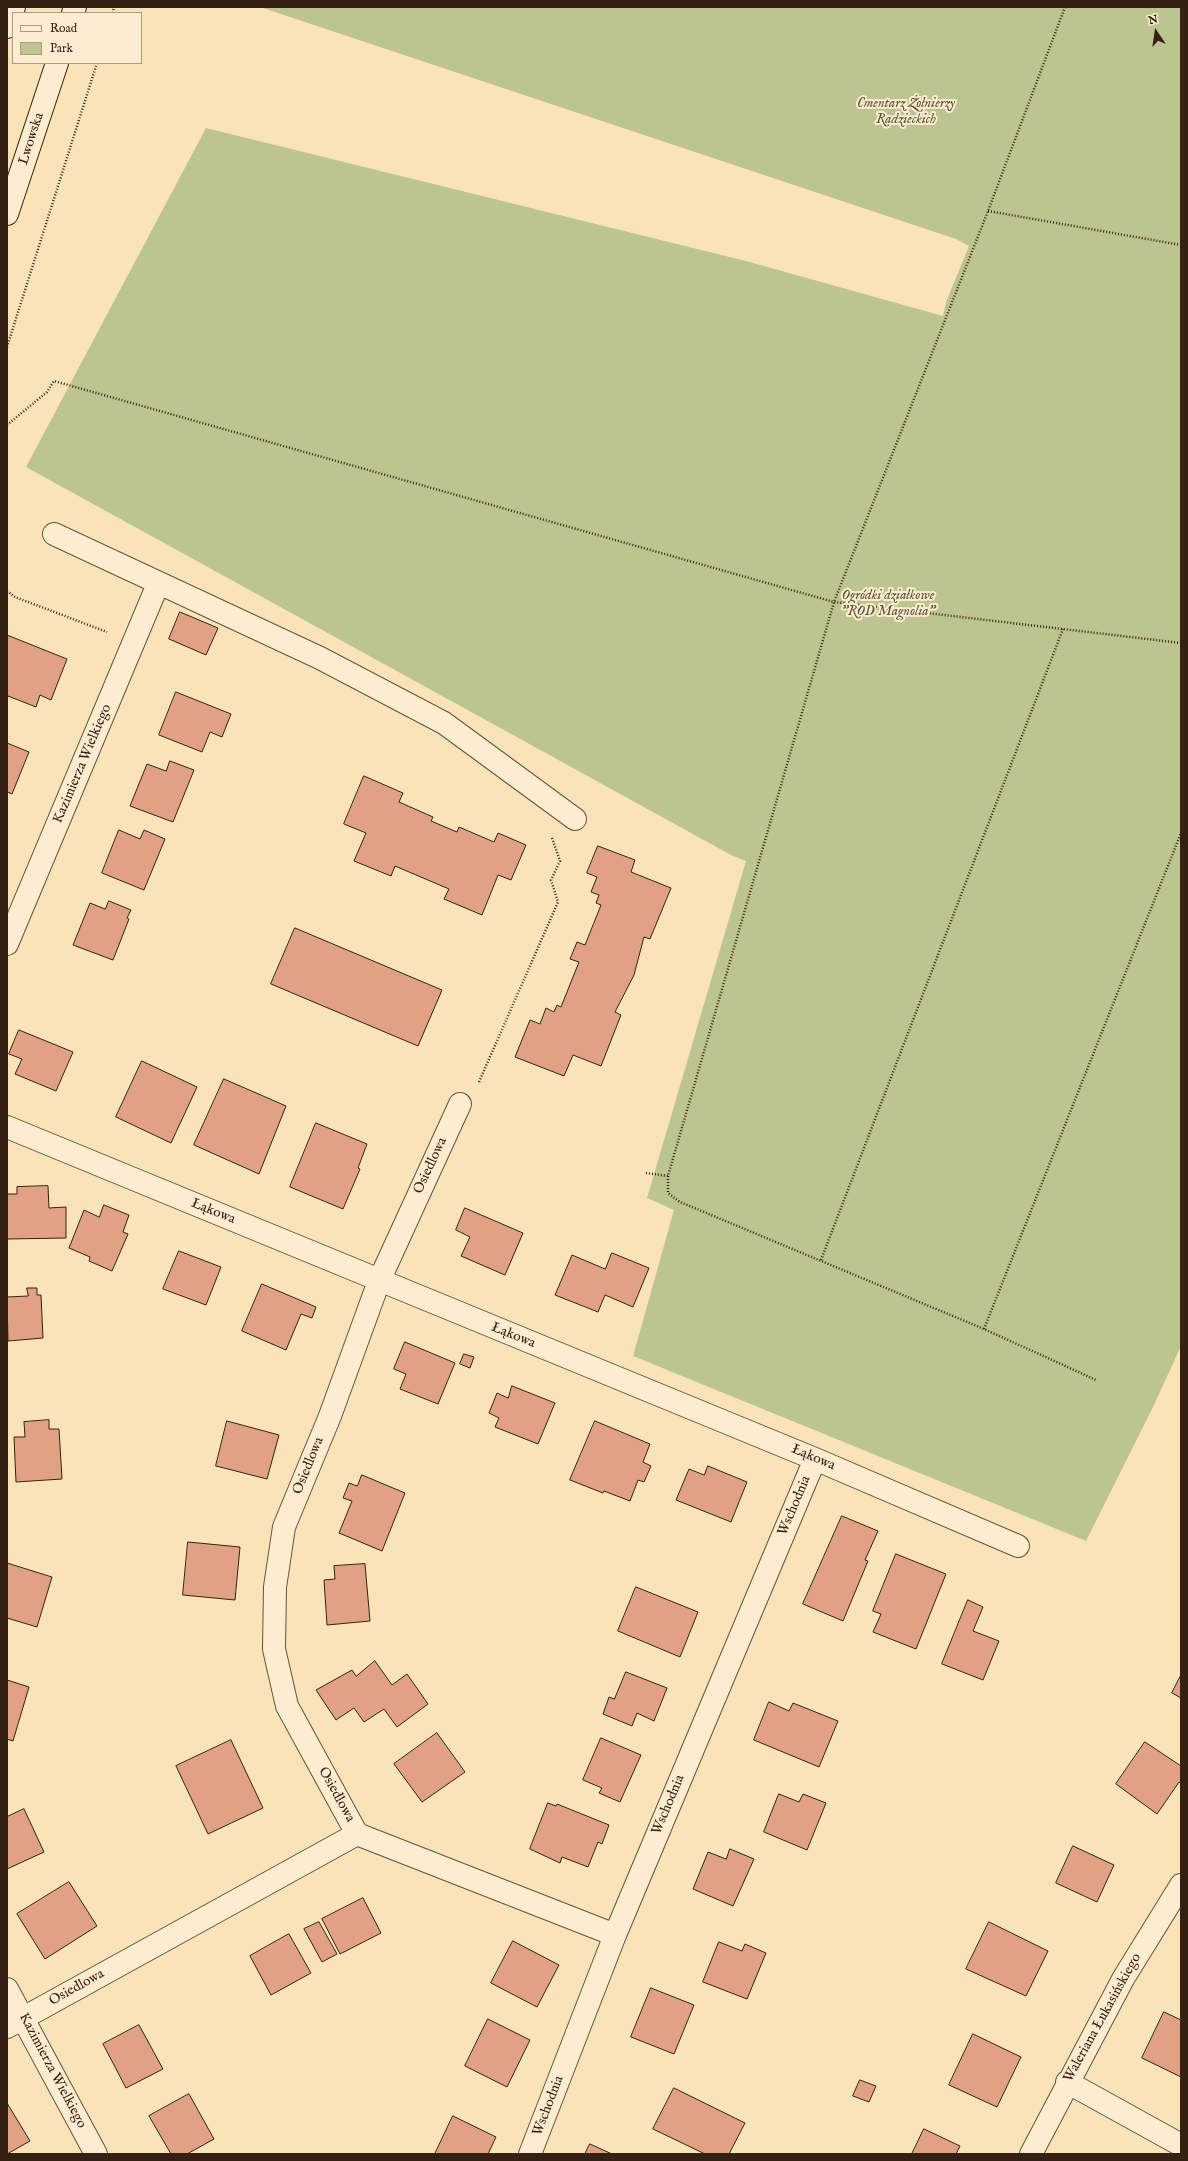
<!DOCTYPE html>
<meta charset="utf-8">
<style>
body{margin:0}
#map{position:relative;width:1188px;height:2161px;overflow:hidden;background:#fae4b7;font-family:"IM FELL English",serif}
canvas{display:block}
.frame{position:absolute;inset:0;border:8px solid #352114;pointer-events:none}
.legend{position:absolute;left:12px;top:12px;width:130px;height:52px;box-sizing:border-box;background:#fcedd0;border:1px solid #ac9b85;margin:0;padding:5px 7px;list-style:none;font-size:12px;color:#352114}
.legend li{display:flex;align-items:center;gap:8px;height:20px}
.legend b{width:20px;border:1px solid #ac9b85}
.north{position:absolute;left:1136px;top:12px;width:40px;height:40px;-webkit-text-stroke:3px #fcedd0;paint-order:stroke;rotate:347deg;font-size:11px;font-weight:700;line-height:16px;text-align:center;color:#352114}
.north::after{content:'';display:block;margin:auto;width:14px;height:18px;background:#352114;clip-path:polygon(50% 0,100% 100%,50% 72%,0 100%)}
</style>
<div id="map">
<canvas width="1188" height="2161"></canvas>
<div class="frame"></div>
<ul class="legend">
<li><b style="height:5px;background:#fcedd0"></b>Road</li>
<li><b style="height:11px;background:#bcc590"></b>Park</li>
</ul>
<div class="north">N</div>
</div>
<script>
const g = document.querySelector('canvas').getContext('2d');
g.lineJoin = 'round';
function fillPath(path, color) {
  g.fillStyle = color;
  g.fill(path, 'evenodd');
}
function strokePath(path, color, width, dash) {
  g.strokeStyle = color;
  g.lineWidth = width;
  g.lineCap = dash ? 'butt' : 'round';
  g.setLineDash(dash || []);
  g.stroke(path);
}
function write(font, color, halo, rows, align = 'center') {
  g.font = font + ' "IM FELL English",serif';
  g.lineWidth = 4;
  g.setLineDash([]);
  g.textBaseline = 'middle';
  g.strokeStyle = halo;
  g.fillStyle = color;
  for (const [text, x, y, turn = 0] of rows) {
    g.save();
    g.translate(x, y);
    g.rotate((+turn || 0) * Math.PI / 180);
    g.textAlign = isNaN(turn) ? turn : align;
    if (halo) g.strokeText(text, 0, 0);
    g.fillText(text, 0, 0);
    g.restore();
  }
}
fillPath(new Path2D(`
 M260 7H1181V1346L1154 1405 1086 1541 633 1356 674 1210 647 1198 746 861 731 855 26 467 206 128 746 261 943 316 946 302 969 246 956 239Z`), '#bcc590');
const building = new Path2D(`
 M180 612 218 628 206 655 169 639Z
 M7 635 67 659 51 700 40 695 36 707 8 696 7 698Z
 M176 692 231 714 222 737 210 732 202 752 159 735Z
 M7 743 29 752 12 794 7 792Z
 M170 761 194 770 173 822 130 806 147 764 166 771Z
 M364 776 403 793 399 802 433 817 431 821 457 832 459 827 494 842 498 833 526 845 511 880 498 875 482 915 444 899 449 889 395 866 391 876 354 861 366 833 344 824Z
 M119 830 140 839 144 830 165 839 144 890 102 873Z
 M598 846 635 860 631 872 671 888 650 939 644 937 634 975 615 1012 621 1015 601 1066 573 1055 564 1076 515 1057 530 1020 540 1024 546 1008 554 1012 557 1005 561 1007 579 962 570 959 577 942 585 945 601 905 596 903 599 895 591 892 597 877 587 873Z
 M109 901 131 910 127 918 129 919 113 960 73 945 90 903 105 909Z
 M295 928 442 990 418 1046 271 984Z
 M19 1030 73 1052 56 1091 15 1074 22 1059 9 1054Z
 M142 1061 197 1087 171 1143 116 1117Z
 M224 1079 286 1106 259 1174 194 1145Z
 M316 1123 367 1144 358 1168 360 1169 343 1209 290 1187Z
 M48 1186 49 1208 66 1207V1238L7 1239V1194H17V1187Z
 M104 1205 129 1215 123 1232 128 1234 112 1271 89 1261 90 1257 69 1248 84 1210 99 1217Z
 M465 1208 523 1233 505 1275 461 1256 470 1237 456 1230Z
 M179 1251 221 1267 206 1305 163 1289Z
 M612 1253 649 1268 633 1307 605 1295 598 1312 555 1295 572 1255 605 1269Z
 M262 1284 316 1307 312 1318 301 1314 286 1350 242 1331Z
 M27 1288H37V1295H41L43 1338 8 1341 7 1297 28 1296Z
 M405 1342 455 1363 438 1404 400 1389 406 1374 394 1369Z
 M464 1354 474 1357 470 1368 460 1364Z
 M512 1386 555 1403 538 1444 495 1427 499 1418 489 1413 497 1393 508 1398Z
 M49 1420V1429H59L62 1479 16 1482 14 1437H25L24 1422Z
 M227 1421 279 1435 267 1479 216 1466Z
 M595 1421 650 1444 643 1462 651 1466 644 1482 638 1480 630 1501 604 1491 603 1493 570 1480Z
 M708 1466 747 1482 731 1522 676 1500 689 1469 704 1475Z
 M362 1475 405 1493 382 1551 339 1533 352 1501 343 1498 349 1483 357 1486Z
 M842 1516 878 1531 865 1560 868 1561 843 1621 803 1604Z
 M188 1542 240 1547 235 1600 183 1595Z
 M896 1554 946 1574 916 1649 873 1632 881 1614 873 1611Z
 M7 1563 52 1577 37 1627 7 1618Z
 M365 1564 370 1621 327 1625 324 1580 335 1579 334 1566Z
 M636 1587 698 1612 680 1657 618 1631Z
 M968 1600 983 1607 973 1631 999 1641 983 1680 942 1664Z
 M375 1661 392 1685 407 1674 428 1704 397 1727 384 1709 364 1722 354 1708 336 1720 316 1690 352 1670 356 1676Z
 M626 1672 667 1688 654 1721 637 1713 632 1726 603 1714 609 1697 614 1699Z
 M1181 1675V1698L1172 1693Z
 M7 1680 29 1687 13 1741 7 1739Z
 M769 1702 789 1711 793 1703 838 1721 819 1767 754 1740Z
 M437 1733 465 1772 422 1802 394 1764Z
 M601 1738 641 1755 620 1802 599 1793 602 1788 583 1780Z
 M231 1740 263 1808 208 1834 176 1766Z
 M1145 1742 1181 1766V1783L1179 1782 1157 1814 1116 1784Z
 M779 1794 799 1802 803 1794 826 1803 807 1850 764 1832Z
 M548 1803 556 1806 557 1804 609 1825 602 1844 598 1842 588 1867 562 1857 560 1863 530 1849Z
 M24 1809 44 1852 7 1869V1817Z
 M1073 1846 1114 1865 1097 1902 1056 1883Z
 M730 1849 754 1859 733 1906 693 1889 708 1852 726 1859Z
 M69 1882 97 1926 45 1959 17 1914Z
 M363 1898 381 1933 340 1954 322 1919Z
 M319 1922 337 1954 322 1962 304 1929Z
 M989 1922 1048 1951 1026 1996 966 1969Z
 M289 1934 311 1973 271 1995 250 1956Z
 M513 1941 559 1965 537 2007 491 1983Z
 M719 1942 742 1951 745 1944 766 1953 747 1999 703 1982Z
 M651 1988 694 2005 674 2054 631 2037Z
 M1164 2012 1181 2020V2077L1142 2058Z
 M488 2019 530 2040 507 2087 465 2066Z
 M139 2025 163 2069 126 2088 103 2044Z
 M973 2034 1021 2057 997 2107 949 2085Z
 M860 2080 876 2086 869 2102 853 2096Z
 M674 2088 745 2123 729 2154H705L653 2129Z
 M189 2094 214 2139 187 2154H171L149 2116Z
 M7 2103 30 2141 7 2154Z
 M453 2116 496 2137 488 2154H435Z
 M924 2129 960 2146 956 2154H912Z
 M590 2144 612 2154H585Z`);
fillPath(building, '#e0a185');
strokePath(building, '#352114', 1);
const minor = new Path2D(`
 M54 534 320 658 444 723 575 819
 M7 944 158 584
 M7 1127 815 1459 1018 1546
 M357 1834 287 1706 274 1649 275 1587 284 1527 330 1416 379 1281 460 1104
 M7 1989 96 2154
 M7 2027 357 1834 615 1935
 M1067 2082 1181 2145
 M530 2154 615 1935 815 1459
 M1031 2154 1123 1979 1181 1885`);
const secondary = new Path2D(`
 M73 13 75 7
 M7 27 14 7
 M7 214 57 63`);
strokePath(minor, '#66523d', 24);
strokePath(secondary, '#352114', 24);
strokePath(new Path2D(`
 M113 13 114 7
 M988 211 1181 245
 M7 347 97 63
 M7 425 47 392 54 381 834 602 1181 643
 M7 591 15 597 107 632
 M479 1082 558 902 551 880 560 861 552 838
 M646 1173 668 1176 834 602 988 211 1065 7
 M668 1176V1193L680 1202 984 1329 1096 1380
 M821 1260 1063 629
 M984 1329 1181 833`), '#352114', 2.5, [1, 2]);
strokePath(minor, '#fcedd0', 22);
strokePath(secondary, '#fcedd0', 22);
write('italic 14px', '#5e5239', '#fcedd0', [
 ["Cmentarz Żołnierzy",906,104],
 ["Radzieckich",906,120],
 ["Ogródki działkowe",888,596],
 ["\"ROD Magnolia\"",888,612]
]);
write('14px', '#352114', '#fcedd0', [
 ["Lwowska",32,139,-72],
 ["Kazimierza Wielkiego",83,764,-67],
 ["Osiedlowa",431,1166,-65],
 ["Łąkowa",213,1212,22],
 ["Łąkowa",513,1336,22],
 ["Łąkowa",813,1458,23],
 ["Osiedlowa",309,1466,-68],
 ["Wschodnia",795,1506,-67],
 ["Osiedlowa",336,1795,61],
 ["Wschodnia",669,1805,-67],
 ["Osiedlowa",77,1988,-29],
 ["Waleriana Łukasińskiego",1103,2018,-61],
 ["Kazimierza Wielkiego",52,2071,62],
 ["Wschodnia",549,2106,-69]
]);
</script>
